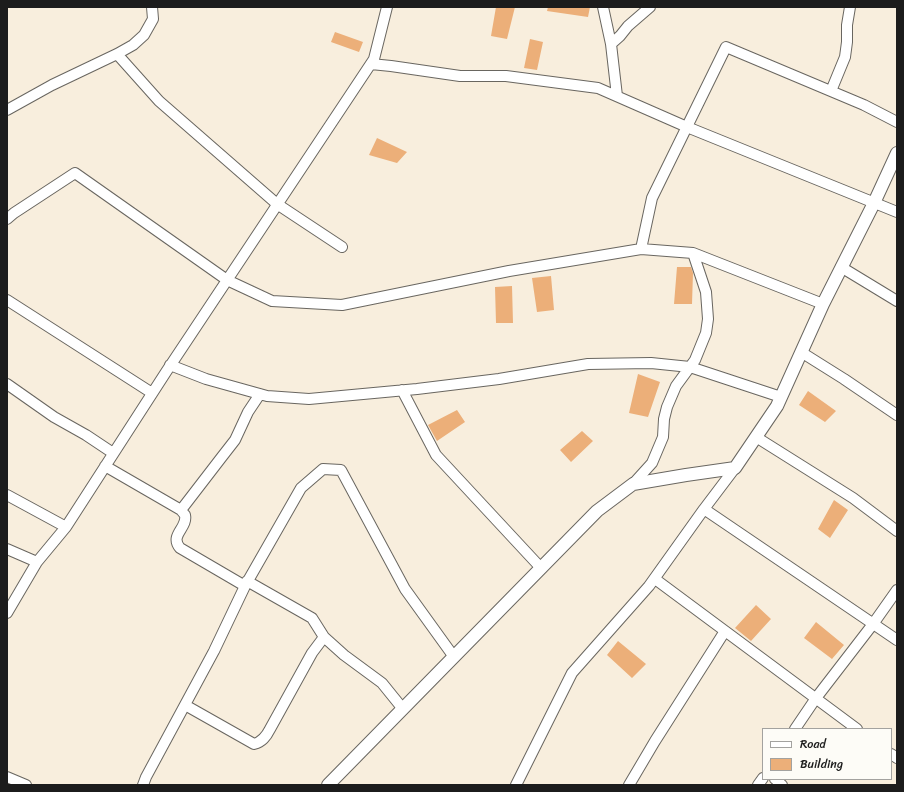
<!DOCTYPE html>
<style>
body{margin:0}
#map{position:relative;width:904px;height:792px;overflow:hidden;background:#f8eedd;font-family:Sriracha,sans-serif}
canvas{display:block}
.frame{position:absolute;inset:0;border:8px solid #1c1c1c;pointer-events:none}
.legend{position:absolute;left:762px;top:728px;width:130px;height:52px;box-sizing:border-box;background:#fdfcf7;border:1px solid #a3a29f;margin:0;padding:5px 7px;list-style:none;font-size:12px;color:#1c1c1c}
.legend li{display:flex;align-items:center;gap:8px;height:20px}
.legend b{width:20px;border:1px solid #a3a29f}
</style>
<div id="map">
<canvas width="904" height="792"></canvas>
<div class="frame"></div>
<ul class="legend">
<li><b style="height:5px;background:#fff"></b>Road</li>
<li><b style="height:11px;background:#ecaf79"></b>Building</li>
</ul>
</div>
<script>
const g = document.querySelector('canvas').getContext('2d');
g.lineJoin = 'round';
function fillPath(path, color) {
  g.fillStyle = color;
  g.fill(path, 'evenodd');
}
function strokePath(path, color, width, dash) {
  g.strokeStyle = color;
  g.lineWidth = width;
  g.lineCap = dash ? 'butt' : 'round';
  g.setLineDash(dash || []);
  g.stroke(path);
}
fillPath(new Path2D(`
 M496 7H515L507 39 491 36Z
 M548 7H590L588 17 547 11Z
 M335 32 363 42 359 52 331 42Z
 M530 39 543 42 537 70 524 68Z
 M377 138 407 152 397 163 369 155Z
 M677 267H691L693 273 692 304H674Z
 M551 276 554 310 537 312 532 278Z
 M512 286 513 323H496L495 287Z
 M638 374 660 382 648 417 629 413Z
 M808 391 836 411 825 422 799 405Z
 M457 410 465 422 437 441 428 425Z
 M582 431 593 441 571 462 560 450Z
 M834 500 848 510 830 538 818 529Z
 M756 605 771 619 751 641 735 628Z
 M816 622 844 645 832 659 804 638Z
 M618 641 646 664 632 678 607 655Z`), '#ecaf79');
const minor = new Path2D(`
 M603 7 611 44 617 96
 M611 44 620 36 628 26 650 7
 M117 54 159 101 277 204 342 247
 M371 64 391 66 460 76H506L598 88 687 127 897 212
 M831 91 845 57 847 42V25L850 7
 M7 110 52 85 117 54 133 45 144 35 153 19 152 7
 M7 219 14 213 75 173 227 280 272 301 342 305 509 271 641 249 693 253 823 304
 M641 249 652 198 726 47 864 105 897 122
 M841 267 897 301
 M7 300 152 393
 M801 352 844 379 897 415
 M170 365 206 379 267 396 309 399 417 389 499 379 588 364 651 363 690 367 781 397
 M7 384 54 417 86 435 113 453
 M402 390 436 455 541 568
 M756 437 853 498 897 531
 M105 466 181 510C181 510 184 514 185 515 188 528 169 535 180 548L245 586
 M633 484 652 463 663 437 664 419 667 407 676 386 695 360 706 333 708 319 706 292 693 253
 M7 495 66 527
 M704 509 897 640
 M181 510 221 458 235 440 248 412 260 394
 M7 549 37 562
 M655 579 857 729
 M247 581 312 618 324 637 344 655 382 683 403 709
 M7 613 37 562 66 527 166 372 374 59 387 7
 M185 705 254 744C262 742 266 737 270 729L312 653 324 637
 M795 729 816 698 873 624 897 590
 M891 754 897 758
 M7 777 26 785
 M775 779 782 785
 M143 785 146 777 214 651 245 586 301 488 323 469 341 470 405 589 454 657
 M516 785 572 673 649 586 704 509 735 468
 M629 785 655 741 725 631
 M758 785 763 778`);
const tertiary = new Path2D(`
 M328 785 597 511 633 484 686 475 735 468 777 406 823 304 874 203 897 153`);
strokePath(minor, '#696660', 12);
strokePath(tertiary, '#696660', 14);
strokePath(minor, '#fff', 10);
strokePath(tertiary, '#fff', 12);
</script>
